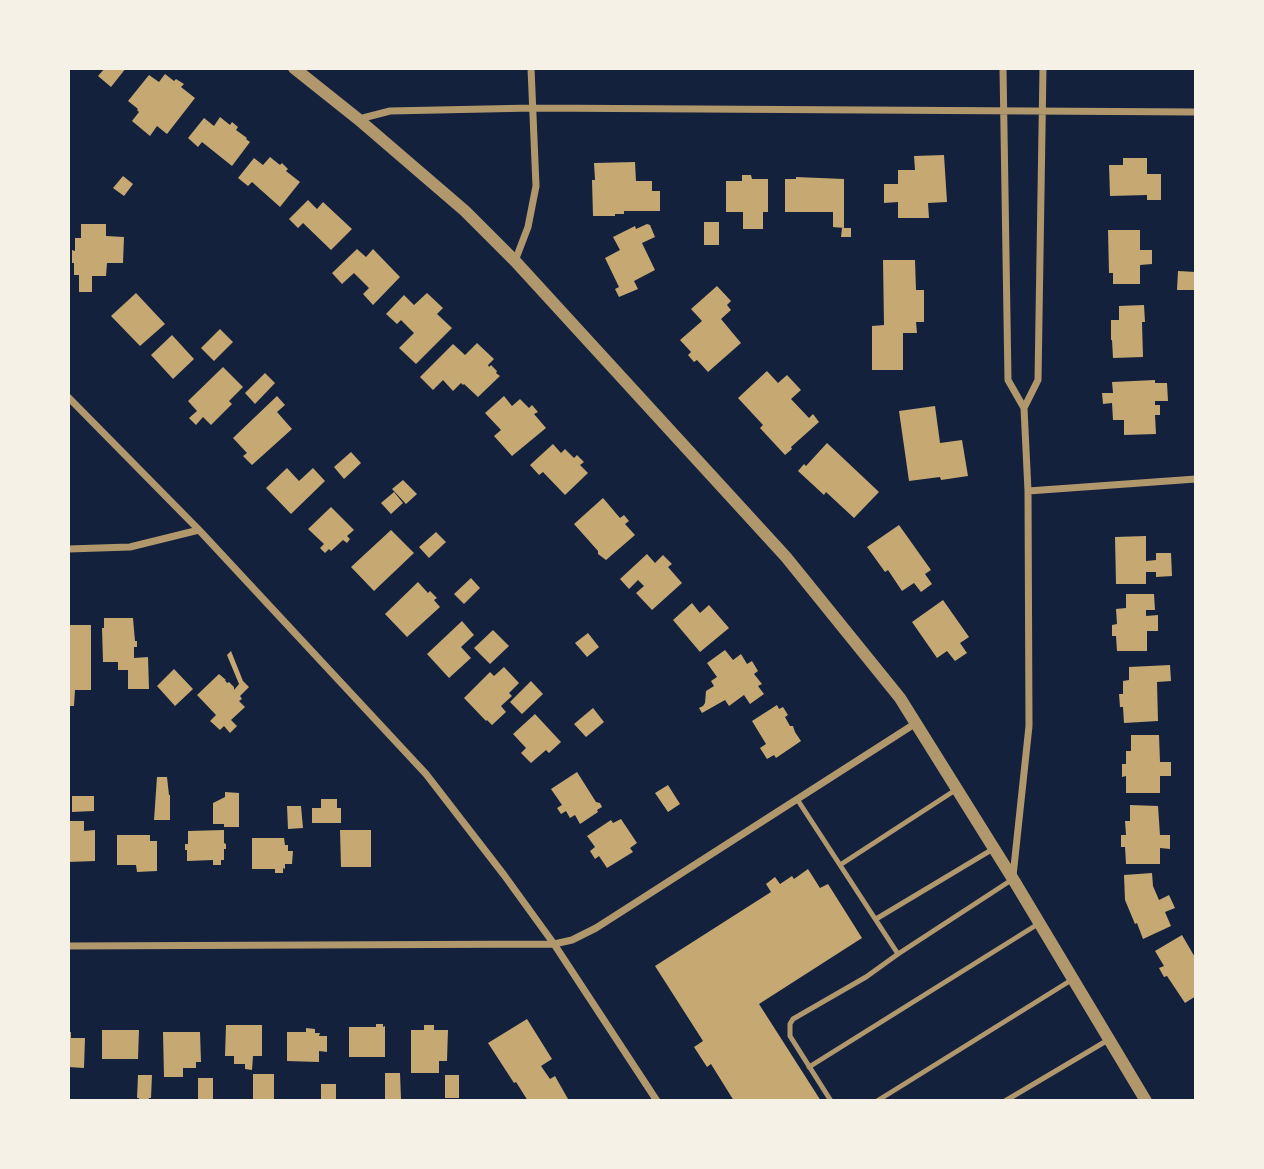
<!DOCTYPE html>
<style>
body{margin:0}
#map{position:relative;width:1264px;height:1169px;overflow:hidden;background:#14213d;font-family:"PT Sans",sans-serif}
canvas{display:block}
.frame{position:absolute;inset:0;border:70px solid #f6f1e7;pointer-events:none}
</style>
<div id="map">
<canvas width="1264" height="1169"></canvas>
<div class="frame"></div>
</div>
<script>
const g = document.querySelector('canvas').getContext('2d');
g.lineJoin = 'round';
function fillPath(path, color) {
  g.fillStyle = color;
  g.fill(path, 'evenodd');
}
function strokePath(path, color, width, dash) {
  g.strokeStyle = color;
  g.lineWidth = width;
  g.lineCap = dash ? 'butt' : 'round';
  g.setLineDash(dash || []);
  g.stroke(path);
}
fillPath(new Path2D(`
 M105 68H126L111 87 98 76Z
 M165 74 174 81 176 79 184 84 181 87 195 98 167 134 157 126 150 136 132 121 139 112 137 110 138 109 128 101 149 75 159 82Z
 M220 117 230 125 232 122 238 127 236 130 247 138 246 139 250 142 232 166 202 142 198 147 188 138 204 118 214 126Z
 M944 155 947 202 928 203 929 218H898V202L884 203V184H898V170H915L914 156Z
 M270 157 280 165 282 163 288 169 286 171 300 182 280 207 252 182 248 186 238 178 254 158 263 165Z
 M1123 158H1147V174H1161V200H1147V195L1110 196 1109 165H1123Z
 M635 162 636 181H652V191H660V211H624V214H615V216H593L592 180H595L594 163Z
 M742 175H751L752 179H768V212H763V229H743V212H726V181H742Z
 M123 176 133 184 124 196 113 188Z
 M796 177 844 179V228L833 227V212H785V179H796Z
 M308 200 317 209 323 202 352 229 331 250 303 223 298 228 289 219Z
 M704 222H719V245H704Z
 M81 224H106V236L124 237 123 263H107L106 276H92V292H79V275H74V263H72V250L75 251V238H81Z
 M647 224 650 225 655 237 642 243 655 270 634 281 638 289 619 297 615 289 619 287 605 258 620 250 613 237 635 226 636 229Z
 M842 228H851V237H841Z
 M1108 230H1140V250H1152V264L1140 265V284H1113V273H1109Z
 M357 249 366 257 373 249 400 277 373 305 363 294 369 288 354 273 342 284 332 273Z
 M883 260H915L916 290H924V322H916L917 333H903V370H872V326L884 325Z
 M1178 271 1196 272V290H1177Z
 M717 286 731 301 727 305 731 310 721 319 741 343 708 372 697 360 694 362 688 355 691 352 680 340 702 321 691 309Z
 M136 293 165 324 140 346 111 316Z
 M427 293 443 308 437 314 452 328 416 364 399 348 414 333 401 320 397 324 386 314 404 295 414 305Z
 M1144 305 1145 322H1142L1143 357 1113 358 1112 340H1111V320H1119V306Z
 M220 329 233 342 214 361 201 348Z
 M172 335 194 359 173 379 151 355Z
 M477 343 494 359 488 365 489 367 491 365 497 371 496 373 500 376 478 397 464 384 463 385 461 383 453 391 443 380 433 390 420 377 453 344 465 355Z
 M223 367 243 387 229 401 232 404 211 425 203 417 196 425 189 418 197 411 188 401Z
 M767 371 778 383 787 375 801 390 791 399 809 418 813 414 819 422 791 447 792 449 785 455 760 428 763 425 738 398Z
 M265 373 275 383 255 404 245 393Z
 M1155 380V383H1167L1168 401H1155V405H1160V415H1155L1156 434 1124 435V420H1113L1112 403 1103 404 1102 393H1113L1112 382Z
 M277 396 285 405 277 412 292 429 252 465 243 456 247 453 233 438Z
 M504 396 512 406 520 399 529 408 532 405 538 412 534 414 546 428 512 456 494 436 501 430 485 413Z
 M935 406 940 443 962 440 968 476 941 480 940 477 909 481 899 411Z
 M827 443 879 492 854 518 826 492 824 495 798 471 804 464 806 466Z
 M553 444 561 453 565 449 574 458 577 455 584 462 580 465 588 473 565 495 543 472 539 475 530 465Z
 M351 452 361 463 344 479 334 467Z
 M287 468 299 481 313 468 325 481 291 514 266 488Z
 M403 480 417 494 406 504 392 489Z
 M394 492 403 503 391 514 381 503Z
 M603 498 620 518 624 515 629 521 625 524 635 535 606 560 598 554V551L574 524Z
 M331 507 354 530 347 536 350 539 347 543 343 540 331 551 329 549 325 553 320 548 324 544 308 529Z
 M899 525 931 570 925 574 932 584 921 592 914 583 902 591 888 570 885 572 867 547Z
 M391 530 414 553 374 591 351 567Z
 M436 532 446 542 429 558 419 547Z
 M1146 536V561L1156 560V553H1171L1172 576 1156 577V572H1146V584H1116L1115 537Z
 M647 554 655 563 663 555 672 564 668 567 682 583 652 610 636 593 644 586 638 580 629 589 620 579Z
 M471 578 480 588 464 604 454 594Z
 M418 582 428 593 430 591 437 598 434 600 440 607 407 637 385 614Z
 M1126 594H1154L1155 610H1146V616L1158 615V631H1147V651H1117L1116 636H1112V625L1117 624 1116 609 1126 608Z
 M943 600 969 637 960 643 967 653 955 661 947 651 937 658 912 622Z
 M692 603 700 613 709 605 729 628 700 652 673 620Z
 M104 618H133L135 641H137V647H134V658L148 657 149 689H128V670H118V662H103L102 628H104Z
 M462 621 474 635 461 647 471 658 449 678 427 654Z
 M68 625H91V690H75L74 706H68Z
 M493 630 509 646 490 664 474 648Z
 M588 633 599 647 587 657 575 643Z
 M725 650 733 660 741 654 747 664 752 661 758 671 754 674 762 684 758 686 764 694 750 704 744 695 729 706 725 700 702 713 699 708 703 706 705 703 706 691 714 686 711 681 717 677 707 663Z
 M231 651 243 681 249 687 240 696 242 699 239 701 245 707 231 720 237 726 230 733 224 726 220 730 210 721 216 715 197 695 219 674 226 680H225L227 683 229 682 234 687V690L239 684 227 655Z
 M1170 665 1171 681 1157 682 1158 721 1124 723 1123 707H1120L1119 694H1123V681L1129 680V667Z
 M504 667 519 683 509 693 512 696 501 706 506 712 492 725 487 720 486 721 464 698 490 672 494 676Z
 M174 669 193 689 175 706 157 686Z
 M531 681 543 694 522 714 510 702Z
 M777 705 779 709 783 707 788 715 785 717 790 726H793L795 732 801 741 776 758 774 755 767 759 760 748 766 744 752 721Z
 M593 708 604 722 586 737 574 724Z
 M535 714 561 742 549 753 546 750 531 763 521 753 526 748 513 734Z
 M1131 735H1159L1160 762H1171V776H1160V793H1126V776L1122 777V764H1126V751H1131Z
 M577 772 596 802 600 803 602 807 597 810 598 812 580 824 575 815 570 818 566 811 561 814 557 808 562 805 551 789Z
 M157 777H167L169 795H170V820H154Z
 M668 785 680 804 668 812 655 793Z
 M225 792 239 793V827H224V824H213V803L225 797Z
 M72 796H94V811L72 812Z
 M321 799H337V808H341V823H312V808H321Z
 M1130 805 1158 806 1160 835H1170V849L1160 848V864H1126L1125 847H1121V835H1126L1125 821H1130Z
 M287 806H301L303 828 288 829Z
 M621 819 637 843 630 848 633 852 607 868 599 856 595 859 590 851 595 847 587 836 611 820 613 823Z
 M68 821H84V831L95 830V861L68 862Z
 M224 830V843L226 844V849H224V860H221V865H213V860L187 861V850H185V844H188V831Z
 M340 830H371V867H341Z
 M117 835H150V841H157V871L137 872 136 865H117Z
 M252 838H284L285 845H288V851H293L292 864H285V869L283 868V873H275V869H252Z
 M808 869 820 888 828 884 862 938 759 1004 821 1101H734L711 1064 707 1067 694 1047 703 1041 655 966 771 892 766 884 775 877 780 884 792 876 794 879Z
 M1152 873 1153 886 1159 900 1169 895 1175 908 1165 912 1171 926 1143 939 1137 923 1135 924 1125 900 1124 875Z
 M1182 935 1196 959V996L1185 1003 1167 976 1164 977 1159 968 1164 966 1155 951Z
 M527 1019 552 1059 541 1066 550 1079 555 1076 568 1099 565 1101H528L516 1082 514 1083 488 1043Z
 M376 1024H383V1027L385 1026V1057H349V1027H376Z
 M226 1025H262V1056H253L252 1070 245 1069V1064H234V1056H225Z
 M424 1025H434V1030H448L447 1061H439V1073H411V1030H424Z
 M306 1028 315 1029V1033H320L319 1036H327V1052L319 1051V1062L287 1061V1032H306Z
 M102 1030H139L138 1059H102Z
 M68 1032H71V1038H85L84 1068 68 1067Z
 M163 1032H200L201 1062H196V1068H183V1077H164Z
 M385 1073H400L401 1099H385Z
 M253 1074H274V1101H253Z
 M138 1075H152L151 1098H149L148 1101H139V1098H137Z
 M445 1075H459V1098H445Z
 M198 1078H213V1101H198Z
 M321 1084H336V1101H321Z`), '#c6a872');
strokePath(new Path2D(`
 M797 799 898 954 866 977 793 1019 790 1024V1036L831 1101
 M840 865 957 789
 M876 919 993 849
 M898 954 1013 879
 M809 1067 1038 924
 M877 1101 1073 979
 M1005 1101 1108 1040`), '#b1986c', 5);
strokePath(new Path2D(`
 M1003 68 1008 380 1024 408
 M359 119 390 111 533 108 1196 112
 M515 261 528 227 536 186 531 68
 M68 397 199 530 426 774 504 875 554 944 657 1101
 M1028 491 1196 479
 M68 549 130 547 199 530
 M1013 876 1029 726 1028 491 1024 408 1038 380 1043 68
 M68 946 554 944 572 940 596 928 916 723`), '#b1986c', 7);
strokePath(new Path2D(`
 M294 68 358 119 465 211 515 261 786 557 900 698 1013 879 1146 1101`), '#b1986c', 12);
</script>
